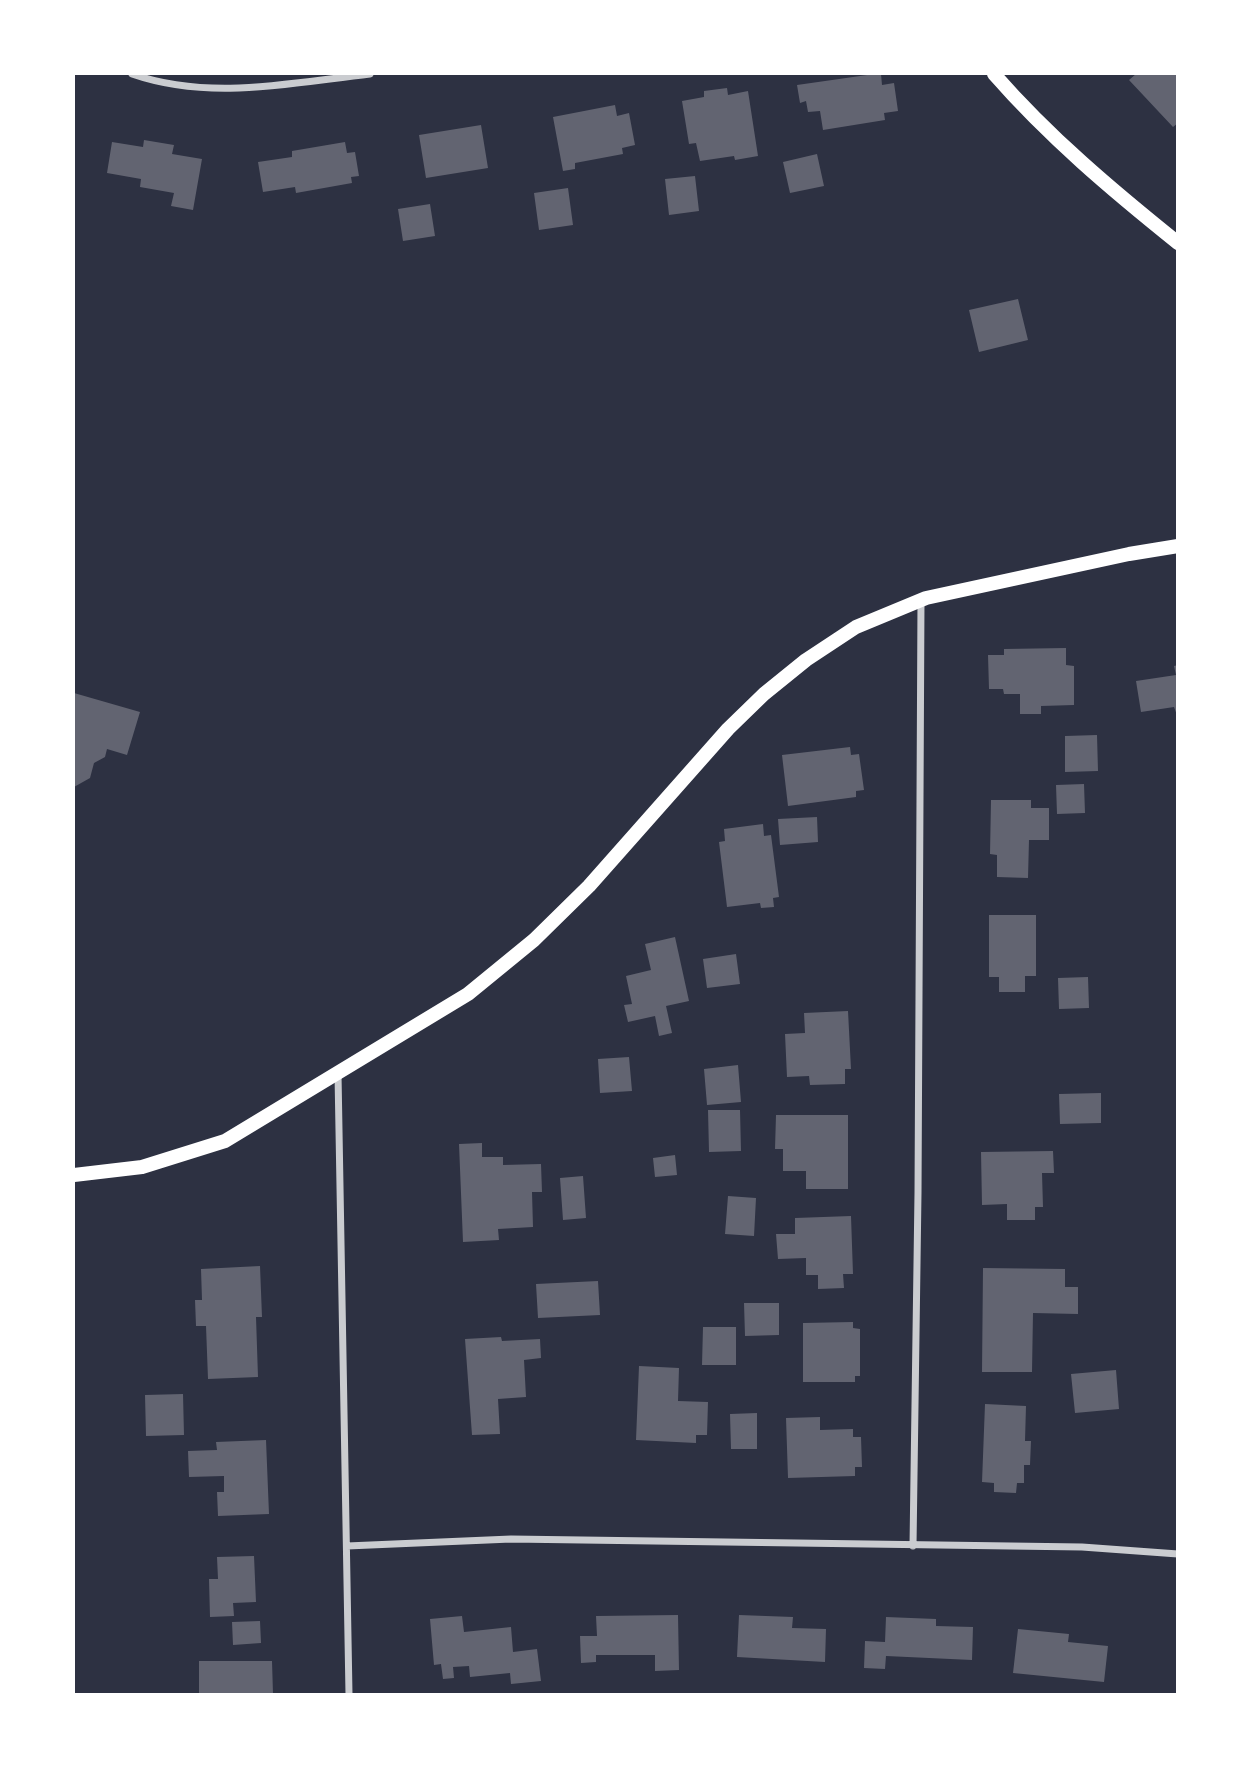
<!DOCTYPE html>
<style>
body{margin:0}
#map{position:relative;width:1251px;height:1768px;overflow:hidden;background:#2d3142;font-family:Karla,sans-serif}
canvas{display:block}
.frame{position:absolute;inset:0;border:75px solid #fff;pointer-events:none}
</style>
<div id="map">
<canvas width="1251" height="1768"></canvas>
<div class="frame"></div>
</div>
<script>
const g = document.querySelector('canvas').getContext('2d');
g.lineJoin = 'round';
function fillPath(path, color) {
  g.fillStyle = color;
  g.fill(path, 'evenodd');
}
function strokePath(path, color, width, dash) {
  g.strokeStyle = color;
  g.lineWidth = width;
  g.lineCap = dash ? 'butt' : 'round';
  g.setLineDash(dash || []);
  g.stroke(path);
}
fillPath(new Path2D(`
 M874 74H881L882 85 894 83 898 111 884 113 885 120 823 130 820 111 808 112 806 101 800 103 797 85Z
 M1136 74H1178V123L1173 127 1129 80Z
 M727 88 728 95 748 91 758 156 735 160 734 156 700 161 696 143 689 144 682 101 704 97V91Z
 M615 105 617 116 629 113 635 145 622 148 623 154 575 163V169L563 171 553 117Z
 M481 125 488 168 426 178 419 135Z
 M144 140 174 145 172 154 202 159 193 210 171 206 174 193 140 187 141 179 107 173 112 142 143 147Z
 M345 142 347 153 355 152 359 176 351 177 352 183 296 193 295 187 263 192 258 162 292 157V151Z
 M817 154 824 186 790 193 783 162Z
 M695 176 699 211 669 215 665 179Z
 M568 188 573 225 539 230 534 193Z
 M430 204 435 236 403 241 398 209Z
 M1018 299 1028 340 979 352 969 310Z
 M1066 648V665L1074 666V705L1041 706V714H1020V694H1004L1003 689H989L988 655H1004V649Z
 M1178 665V718L1174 707 1141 712 1136 681 1176 675 1174 666Z
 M74 693 140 712 127 755 107 749 105 757 94 763 90 778 74 787Z
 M1097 735 1098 771 1065 772V736Z
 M850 747 851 755 859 754 864 790 856 791V797L788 806 782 755Z
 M1084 784 1085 813 1057 814 1056 785Z
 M991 800H1031V808H1049V840H1029L1028 878 997 877V855L990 854Z
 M817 817 818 842 780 845 778 819Z
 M763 824 764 836 771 835 779 897 773 898 774 907 761 908 760 903 727 907 719 842 725 841 724 829Z
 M989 915H1036V976H1025V992H999V977H989Z
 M675 937 689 1001 666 1006 672 1033 659 1036 655 1016 628 1022 624 1005 632 1004 626 976 651 970 645 944Z
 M736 954 740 984 707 988 703 959Z
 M1088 977 1089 1008 1059 1009 1058 978Z
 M848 1011 851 1069H845V1084L810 1085 809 1076 787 1077 785 1034 805 1033 804 1013Z
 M629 1057 632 1091 600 1093 598 1059Z
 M738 1065 741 1102 707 1105 704 1069Z
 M1101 1093V1123L1060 1124 1059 1094Z
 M708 1110H740L741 1151 709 1152Z
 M776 1115H848V1189H806V1171H783V1149H775Z
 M482 1143V1157H503V1165L541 1164 542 1192H532L533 1227 498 1229 499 1240 463 1242 459 1144Z
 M1053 1151 1054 1173H1042L1043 1207H1035V1220H1007V1204L982 1205 981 1152Z
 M675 1155 677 1175 655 1177 653 1158Z
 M583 1176 586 1218 563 1220 560 1178Z
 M728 1196 756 1198 754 1236 725 1234Z
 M851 1216 853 1274H843L844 1288 818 1289V1275H806V1258L778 1259 776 1234H795V1218Z
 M260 1266 262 1317H256L258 1377 208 1379 206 1326H196L195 1300H202L201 1269Z
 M983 1268 1065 1269V1287H1078V1314L1033 1313 1032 1372H982Z
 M598 1281 600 1315 538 1318 536 1284Z
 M744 1303H779V1335L745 1336Z
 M853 1322V1328L860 1329V1376H855V1382H803V1323Z
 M703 1327H736V1365H702Z
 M501 1337 502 1341 540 1339 541 1358 524 1360 526 1397 498 1399 500 1434 472 1435 465 1339Z
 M639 1366 679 1368 678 1401 708 1402 707 1435H696V1443L636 1440Z
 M1116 1370 1119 1409 1075 1413 1071 1374Z
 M183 1394 184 1435 146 1436 145 1395Z
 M985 1404 1026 1406 1025 1441H1031L1030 1465H1024V1483H1017L1016 1493 994 1492V1483L982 1482Z
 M757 1413V1449H731L730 1414Z
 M820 1417V1430L853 1429V1437H861L862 1467H855V1476L788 1478 786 1418Z
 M266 1440 269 1514 218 1516 217 1492H224V1476L189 1477 188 1451 217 1450 216 1442Z
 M254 1556 256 1602 233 1603 234 1616 210 1617 209 1579H218L217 1557Z
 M678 1615 679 1670 655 1671V1655H596V1662L581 1663 580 1636H597L596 1616Z
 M739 1615 793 1617 792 1628 826 1629 825 1662 737 1657Z
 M462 1616 464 1632 511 1627 513 1652 537 1649 541 1681 511 1684 510 1673 470 1677 469 1666 453 1667 454 1678 443 1679 441 1664 434 1665 430 1619Z
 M886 1617 936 1619V1626L973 1627 972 1660 886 1656 885 1669 864 1668 865 1641 885 1642Z
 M260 1621 261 1643 233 1645 232 1622Z
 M1018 1629 1069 1634 1068 1642 1108 1646 1104 1682 1013 1673Z
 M199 1661H272L273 1694H199Z`), '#626471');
strokePath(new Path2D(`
 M132 74C210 101 290 83 370 74
 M338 1074 349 1694
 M347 1546 511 1539 1082 1547 1178 1554
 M913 1546 918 1193 921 600`), '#caccd0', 7);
strokePath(new Path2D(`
 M994 74C1049 137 1112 190 1178 243
 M74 1175 142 1167 225 1141 468 994 534 940 589 886 728 729 764 694 806 660 856 627 926 598 1129 554 1178 546`), '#fff', 14);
</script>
